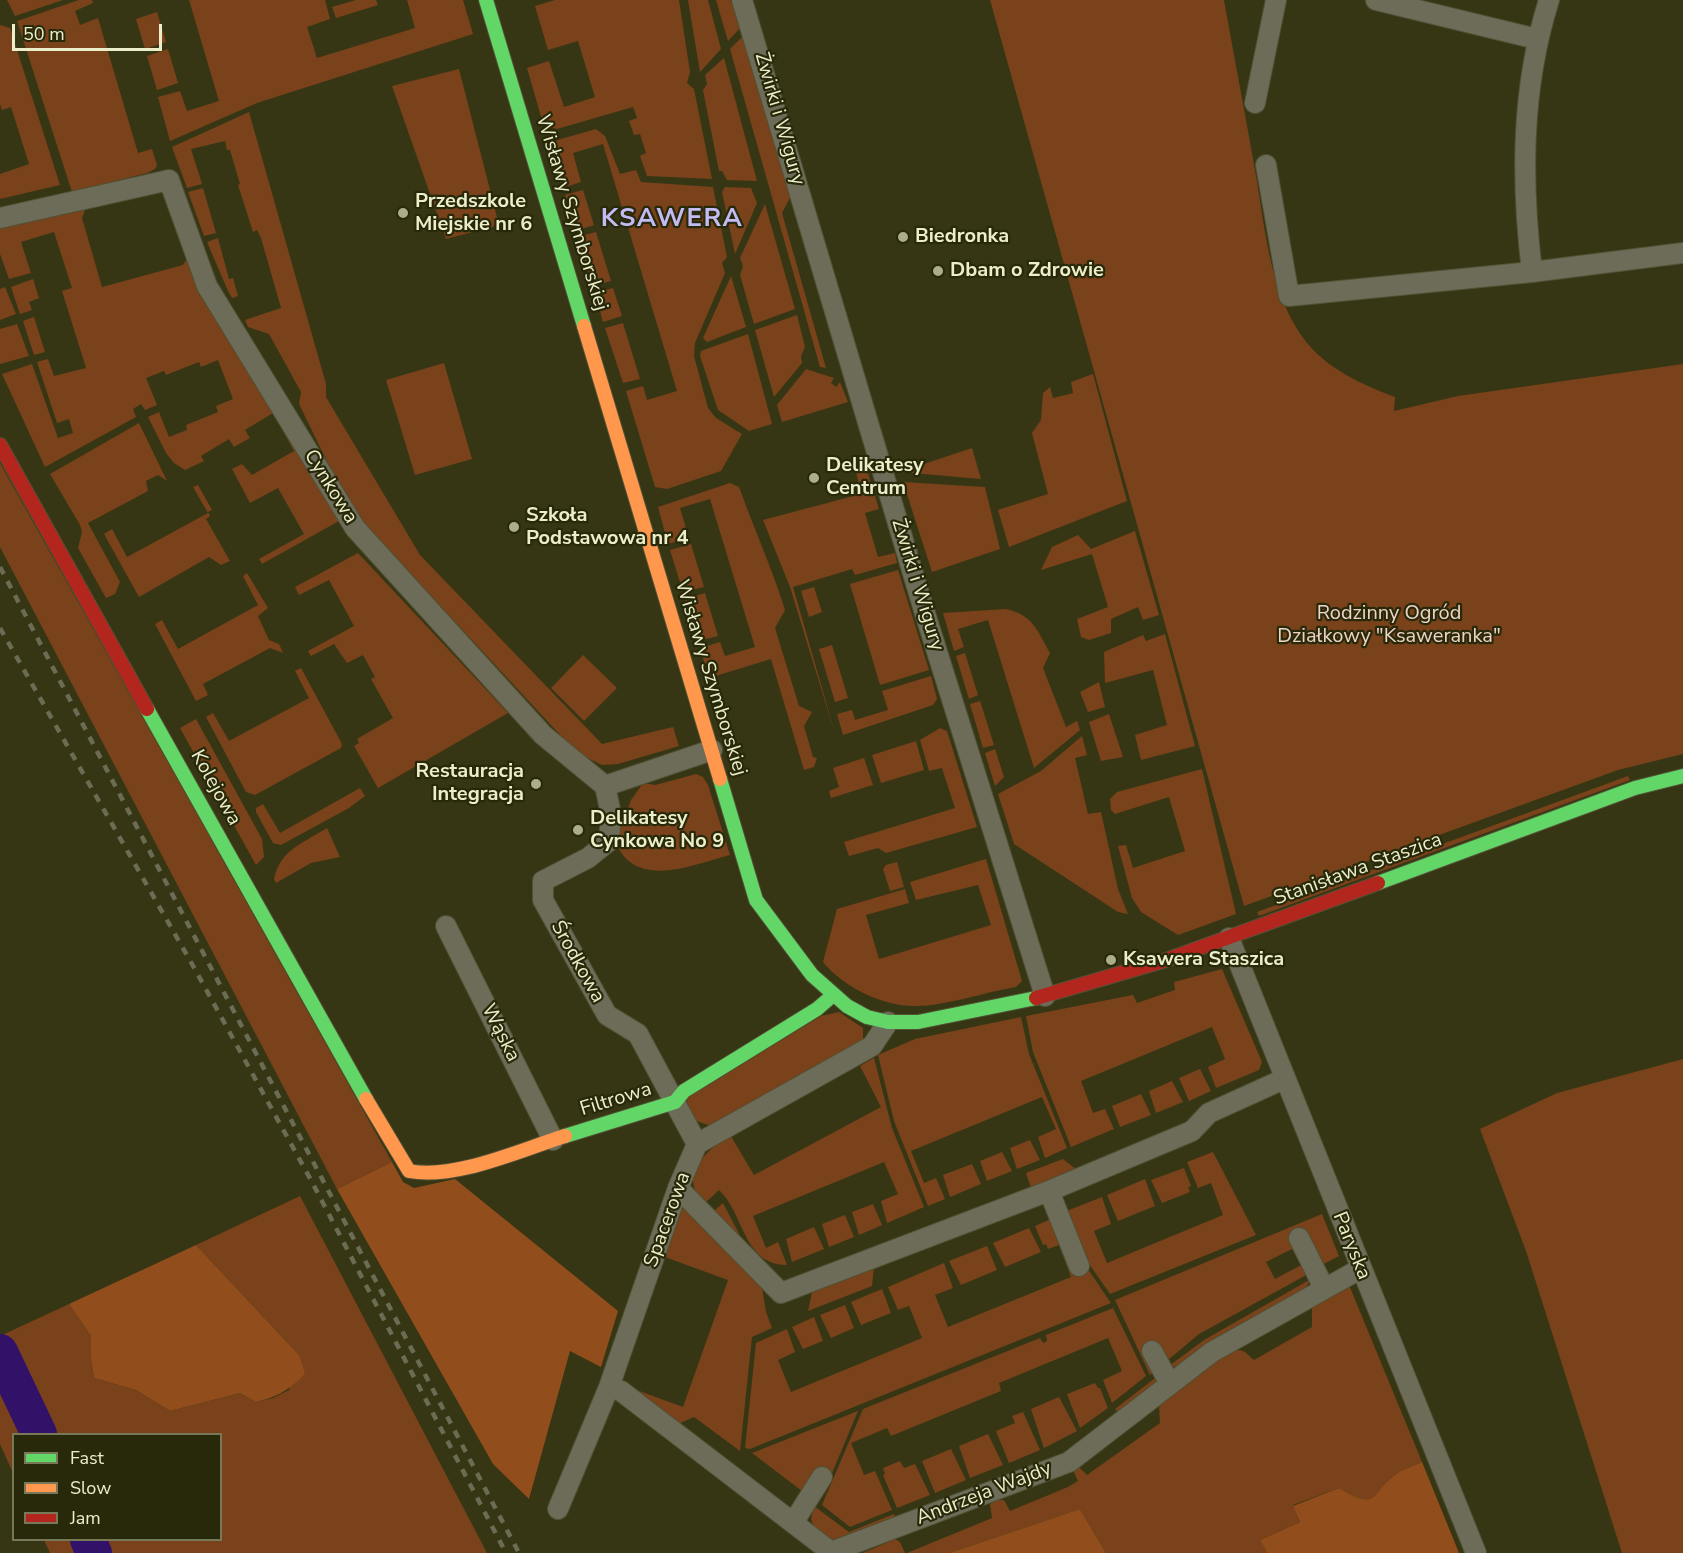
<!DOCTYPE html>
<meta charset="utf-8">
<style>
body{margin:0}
#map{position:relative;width:1683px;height:1553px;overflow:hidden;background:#363615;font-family:"Nunito Sans",sans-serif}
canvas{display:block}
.legend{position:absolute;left:12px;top:1433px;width:210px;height:108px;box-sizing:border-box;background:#28290a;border:2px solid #767857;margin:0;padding:8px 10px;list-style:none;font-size:18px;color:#eceeca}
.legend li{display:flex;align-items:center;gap:12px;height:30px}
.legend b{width:30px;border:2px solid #767857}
.scale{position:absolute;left:12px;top:24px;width:150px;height:27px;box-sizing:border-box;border:3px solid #eceeca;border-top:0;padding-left:8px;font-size:18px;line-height:21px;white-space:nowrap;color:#eceeca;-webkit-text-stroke:4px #28290a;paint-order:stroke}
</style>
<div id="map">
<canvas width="1683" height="1553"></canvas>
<ul class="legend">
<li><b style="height:8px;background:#63d668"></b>Fast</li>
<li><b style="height:8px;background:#ff974d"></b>Slow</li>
<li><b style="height:8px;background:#b3261e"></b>Jam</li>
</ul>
<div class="scale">50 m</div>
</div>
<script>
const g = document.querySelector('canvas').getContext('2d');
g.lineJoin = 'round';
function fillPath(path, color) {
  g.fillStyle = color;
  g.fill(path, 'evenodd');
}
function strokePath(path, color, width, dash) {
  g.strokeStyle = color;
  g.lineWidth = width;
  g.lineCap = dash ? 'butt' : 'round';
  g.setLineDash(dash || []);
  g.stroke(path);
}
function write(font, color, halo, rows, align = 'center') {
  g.font = font + ' "Nunito Sans",sans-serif';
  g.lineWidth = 4.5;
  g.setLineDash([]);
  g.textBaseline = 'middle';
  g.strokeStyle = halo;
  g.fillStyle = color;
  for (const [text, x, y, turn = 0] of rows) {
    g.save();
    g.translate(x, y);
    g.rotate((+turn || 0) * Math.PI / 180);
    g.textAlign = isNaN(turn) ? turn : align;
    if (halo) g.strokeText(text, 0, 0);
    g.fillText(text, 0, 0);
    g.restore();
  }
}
fillPath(new Path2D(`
 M7 0H63L15 16Z
 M79 0H92L93 3 75 11 80 25 98 18 138 153 152 149 157 165 155 169 147 173 72 192 17 21Z
 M189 0H325L330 19 307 27 317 58 415 28 407 0H463L473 34 257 103 170 141 158 97 180 91 187 111 219 101Z
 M356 0H376L378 5 336 18 332 7Z
 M555 0H679L690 72 687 83 694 89 712 179 647 176 640 156 646 153 640 134 634 135 629 121 637 118 633 107 557 129 548 126 542 120 527 68 549 61 564 107 595 97 578 41 548 50 535 6Z
 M688 0H708L721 49 700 72Z
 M716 0H730L737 7 743 25 728 41Z
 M990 0H1224C1234 57 1245 113 1255 170 1265 226 1269 292 1304 339 1325 368 1363 385 1395 397L1394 411 1458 396 1683 364V754L1618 770 1244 906Z
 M157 12 166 42 145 49 136 19Z
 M0 25 10 28 60 185 0 199V174L29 164 11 107 2 110 0 104Z
 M744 35 791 196 782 213 826 368 820 367 730 49Z
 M168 49 178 83 157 90 147 56Z
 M724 58 757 181 727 180 722 171H719L703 90 707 84 705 75Z
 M459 69 499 225 446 239 392 86Z
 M249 112 326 384V397L420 555 602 744 673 727 679 746 618 764 602 765 577 753 365 525 339 486 299 404 301 392 269 334 248 327 245 320 281 308 261 238 257 230 253 232 238 185 240 184 230 150H227L225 141 191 149 202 184 187 188 172 147Z
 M596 129 605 136 620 174 636 170 641 182 713 187 727 257 722 263 725 273 695 343 694 356 708 408 716 418 742 434 721 471 667 489 655 487 626 391 643 386 647 400 677 391 603 144 573 153 581 182 562 188 550 148 554 141Z
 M725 187 751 188 757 203 735 254 722 192Z
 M203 188 216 233 204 236 188 192Z
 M583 190 594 225 575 231 565 195Z
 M765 204 795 309 754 324 740 275 743 266 740 258Z
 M87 205 82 218 102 287 183 265 190 254 339 521 262 564 259 559 304 534 278 488 250 503 232 469 242 464 252 475 294 451 273 413 245 430 250 438 234 447 229 439 201 456 204 461 185 470 174 463 166 453 148 417 159 412 169 437 187 430 186 425 218 412 216 406 233 399 218 360 201 367 199 362 166 375 164 371 146 378 157 405 145 410 141 404 133 409 136 417 45 467 2 374 32 364 58 438 73 433 69 419 57 423 37 362 48 359 54 376 86 368 62 291 72 288 54 232 21 242 31 273 9 279 0 254V228Z
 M596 232 611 281 593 286 577 237Z
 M218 238 229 279 233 278 238 296 232 298 228 291 207 242Z
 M731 276 746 327 707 342 703 338Z
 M33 279 39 298 29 302 32 310 20 314 11 287Z
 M5 287 16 314 0 320V289Z
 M613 288 622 316 603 322 595 293Z
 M797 315 805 347 801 356 802 363 774 397 755 330Z
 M34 317 45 352 34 355 23 321Z
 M623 323 640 379 623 383 605 328Z
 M17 324 29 356 0 364V329Z
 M748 334 772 424 749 431 718 410 700 356 701 351Z
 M444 363 472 459 415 475 386 380Z
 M806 369 834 378 831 383 836 387 840 382 848 402 782 422 777 405Z
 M1093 374 1127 501 1009 547 998 510 1048 494 1032 433 1041 420 1043 393 1050 387 1053 398 1073 393 1071 382Z
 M139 423 167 481 158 475 146 481 148 491 88 523 120 582 115 594 106 598 78 548 82 532 80 525 50 474Z
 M972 448 981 479 900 472Z
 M0 463 392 1162 337 1189 0 547Z
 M865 464 879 509 865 513 878 557 895 553 897 563 855 575 852 569 793 587 836 737 790 587 763 520 861 494 855 467Z
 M903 482 985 487 1000 549 932 572Z
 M730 483 739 487C754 529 772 568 785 610L775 628 799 706 812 712 804 726 813 757 817 758 814 767 804 770 771 659 709 678 700 648 720 642 725 656 755 647 710 499 680 508 689 538 668 544 658 507Z
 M198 485 212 510 208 512 210 516 206 519 230 561 221 565 209 557 139 597 104 534 112 529 127 557 208 513 193 487Z
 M1135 531 1159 615 1143 620 1138 607 1111 619V633L1089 640 1081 637 1077 619 1108 607 1092 554 1041 570 1052 547 1078 535 1091 549Z
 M691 544 704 587 683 592 670 550Z
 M358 553 508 713 378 788 354 746 359 743 357 739 393 718 371 679 375 677 363 655 347 663 334 644 311 656 308 651 354 626 329 580 299 595 295 587Z
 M898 570 929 670 880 685 850 584Z
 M247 573 268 608 258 616 269 640 279 644 283 653 270 648 203 684 208 695 196 701 155 624 162 620 178 649 258 605 243 576Z
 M814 587 822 612 809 617 801 591Z
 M705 593 718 636 698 641 685 599Z
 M1006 609C1033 615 1037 630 1050 653L1043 668 1066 727 1077 721 1080 730 1034 768 988 620 958 629 964 647 954 651 943 613Z
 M1165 634 1195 746 1141 760 1135 735 1167 725 1153 670 1105 683 1104 652 1143 635 1146 641Z
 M832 645 848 698 835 702 819 649Z
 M965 653 978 695 969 699 956 656Z
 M583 655 617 688 584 721 551 688Z
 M301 668 342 744 341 748 255 795 246 792 206 717 213 713 229 741 309 698 295 671Z
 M931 676 937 699 933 705 843 735 837 714 852 710 855 720 888 710 882 691Z
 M1099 682 1105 707 1088 712 1080 692Z
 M980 701 994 745 983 748 970 704Z
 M1109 714 1123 757 1101 761 1089 722Z
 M196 719 262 839 264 857 256 865 180 728Z
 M940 728 947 731 977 827 886 853 878 848 849 856 844 842 955 808 942 768 929 771 920 740Z
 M1082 736 1087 755 1075 758 1088 814 1101 812 1118 889 1128 914 1118 912 1014 844 998 794 1041 771Z
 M916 741 924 770 881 783 872 755Z
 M995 749 1004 777 995 786 985 753Z
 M864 758 873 785 831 798 829 791 839 787 833 768Z
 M1202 769 1236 914 1178 935 1141 912 1132 898 1118 846 1126 845 1133 868 1185 851 1169 797 1115 814 1111 810 1110 799 1117 792Z
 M696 774 703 777 708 785 730 855C702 862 657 882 630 862 624 858 620 850 615 844L631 800 643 783 655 785Z
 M1628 776 1630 780 1259 916 1257 912Z
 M360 788 365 796 349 808 281 845 273 843 256 812V808L263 804 280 833Z
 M327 828 340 857 311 863 276 883 274 879C280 850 303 843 327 828Z
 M986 859 1022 981 1016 987C986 992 945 1006 916 1006 884 1007 843 987 823 962L837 909 905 889 909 903 866 915 879 959 991 925 978 885 916 900 910 882Z
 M897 862 904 887 890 891 883 869 886 865Z
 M1222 969 1262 1062 1259 1070 1216 1088 1208 1067 1225 1059 1212 1027 1081 1081 1093 1113 1105 1109 1114 1129 1071 1147 1033 1052 1026 1016 1133 995 1137 1003 1175 990 1174 982Z
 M839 1012 863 1028V1041L711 1126 691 1119 685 1107 688 1097 821 1016Z
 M1021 1017 1029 1054 1067 1148 1045 1158 1038 1137 1056 1129 1042 1097 911 1151 924 1183 936 1178 945 1199 928 1206 894 1121 878 1055 915 1039Z
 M874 1058 892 1128 924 1207 887 1223 881 1201 898 1194 884 1162 753 1216 766 1248 778 1242 787 1265C743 1265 744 1213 719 1190L704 1204C677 1174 707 1153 729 1133L754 1175 881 1107 860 1066Z
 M1683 1059V1553H1622L1526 1251 1480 1129 1557 1093Z
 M1200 1069 1211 1091 1189 1101 1179 1078Z
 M1172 1081 1183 1102 1156 1113 1149 1091Z
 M1141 1094 1151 1115 1120 1127 1112 1106Z
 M1030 1140 1040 1160 1017 1169 1010 1148Z
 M1002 1152 1012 1171 987 1181 980 1161Z
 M1213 1152 1256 1235 1110 1294 1087 1261 1064 1212 1102 1197 1111 1224 1094 1231 1107 1263 1223 1215 1211 1183 1198 1188 1187 1162Z
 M1063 1159 1077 1170 1032 1191 1026 1173Z
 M972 1164 981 1184 950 1197 943 1175Z
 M1184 1168 1191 1186 1188 1187 1190 1192 1162 1203 1151 1180Z
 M1145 1179 1155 1206 1118 1221 1107 1195Z
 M300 1196 487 1553H50L44 1540H220V1434H14L13 1473 0 1444V1336L69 1304 91 1336V1359L94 1378 136 1390 170 1411 240 1393 256 1402 273 1398 289 1390 299 1355 196 1245Z
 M723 1203 748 1251 713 1212Z
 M873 1204 882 1225 859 1235 852 1212Z
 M682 1209 694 1210 762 1288 766 1312 772 1328 752 1337 740 1451 694 1417 676 1425 631 1388 683 1407 728 1280 662 1256 677 1212Z
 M1322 1214 1339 1256 1318 1267 1298 1246 1266 1262 1275 1279 1305 1263 1310 1273 1199 1334 1150 1375 1115 1300Z
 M845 1215 854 1237 829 1247 822 1224Z
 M1053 1218 1111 1303 750 1449 745 1448 756 1343 787 1329 795 1352 778 1360 791 1392 922 1338 909 1306 898 1310 888 1287 944 1263 953 1288 935 1295 948 1327 1071 1277 1059 1245 1048 1249 1046 1244 1043 1245 1035 1226Z
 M814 1227 824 1249 792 1262 786 1239Z
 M1029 1228 1041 1252 1005 1267 993 1243Z
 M987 1246 997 1270 961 1285 949 1261Z
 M874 1266 872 1286 808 1311 812 1292Z
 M1311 1279 1305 1289 1177 1367 1169 1366 1204 1340Z
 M1349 1285 1422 1462C1414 1466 1403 1469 1396 1474 1369 1495 1380 1512 1339 1488L1293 1505 1300 1522 1260 1540 1267 1553H1106L1080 1509 949 1553H907L992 1518 990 1504 995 1500H1004L1010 1511 1068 1487 1078 1481 1073 1470 1078 1466 1087 1475 1160 1423 1159 1405C1174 1393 1222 1352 1238 1350 1245 1350 1249 1356 1254 1360L1312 1327V1307Z
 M882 1289 891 1313 861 1325 851 1302Z
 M845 1305 854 1328 831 1338 820 1315Z
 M1113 1308 1146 1376 1112 1403 1103 1380 1122 1371 1108 1338 999 1383 1001 1391 891 1436 887 1428 851 1443 864 1475 875 1471 892 1510 850 1527 822 1505 863 1409 1040 1338 1043 1343 1047 1341 1046 1335Z
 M814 1317 823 1341 803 1349 792 1327Z
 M1159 1375 1157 1383 1118 1412 1115 1409Z
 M1095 1383 1098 1388H1100L1108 1408 1080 1428 1067 1394Z
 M1059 1397 1077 1431 1044 1448 1031 1409Z
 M858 1411 822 1497 806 1494 752 1453Z
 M1023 1412 1040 1450 1009 1463 996 1431 1015 1423 1012 1416Z
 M988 1434 1003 1465 970 1478 959 1446Z
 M951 1449 966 1480 935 1493 922 1461Z
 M900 1461 904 1468 915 1464 930 1495 897 1508 883 1475 885 1474 883 1468Z
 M814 1506 849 1532 894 1514 896 1520 835 1543 816 1533 811 1519Z
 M895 1539 900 1542 905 1553H863Z`), '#79421a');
fillPath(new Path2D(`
 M392 1162 403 1182 414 1188 455 1179 618 1311 601 1367 570 1351 529 1499 493 1464 337 1189Z
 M196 1245 299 1355 305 1374C290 1389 278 1397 256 1402L240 1393 170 1411 136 1390 94 1378 91 1359V1336L69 1304Z
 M1422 1462 1459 1553H1267L1260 1540 1300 1522 1293 1506 1339 1488C1380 1512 1369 1494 1396 1474 1403 1469 1414 1466 1422 1462Z
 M1080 1509 1106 1553H949Z`), '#914d1b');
strokePath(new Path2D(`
 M0 1352 39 1434
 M88 1540 94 1553`), '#321169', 36);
const street = new Path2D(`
 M742 0 923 607 1045 996
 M1376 0 1537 39
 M1255 103 1276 0
 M1266 165 1289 296 1532 272 1683 253
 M0 218 169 180 207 286 355 528 543 735 605 786 712 750
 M1532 272C1521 180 1521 89 1549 0
 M605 786 611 814 609 841 588 858 543 881V900L607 1015 638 1034 697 1144
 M446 926 553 1140
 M1229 938 1476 1553
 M678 1188 781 1293 1049 1191 1192 1131 1209 1113 1284 1079
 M1049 1191 1079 1266
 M1299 1238 1324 1288
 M1152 1351 1170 1384
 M609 1387 621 1391 831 1552 1069 1462 1212 1352 1360 1269
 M558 1509 609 1387 678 1188 697 1144 872 1046 888 1022
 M793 1523 822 1477`);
const fast = new Path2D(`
 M486 0 584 326
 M147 709 366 1099
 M720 779 756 900 812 975 847 1006 867 1017 888 1022H918L1036 998
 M1378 883 1635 788 1683 776
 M565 1136 675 1102 684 1091 817 1009 832 996`);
const slow = new Path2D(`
 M584 326 720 779
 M366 1099 409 1171C455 1180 520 1150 565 1136`);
const jam = new Path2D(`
 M0 445 147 709
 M1036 998 1166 960 1378 883`);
strokePath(street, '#515134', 22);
strokePath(fast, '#515134', 16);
strokePath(slow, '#515134', 16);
strokePath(jam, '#515134', 16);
strokePath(street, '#6c6c59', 20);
strokePath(fast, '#63d668', 14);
strokePath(slow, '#ff974d', 14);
strokePath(jam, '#b3261e', 14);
strokePath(new Path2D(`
 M0 567 519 1553
 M0 628 192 964 312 1182 506 1553`), '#6c6c55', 4.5, [8, 8]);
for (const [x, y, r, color] of [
 [403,213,6,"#acae8b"],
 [903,237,6,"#acae8b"],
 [938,271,6,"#acae8b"],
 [814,478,6,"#acae8b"],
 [514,527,6,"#acae8b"],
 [536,784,6,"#acae8b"],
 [578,830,6,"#acae8b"],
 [1111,960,6,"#acae8b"]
]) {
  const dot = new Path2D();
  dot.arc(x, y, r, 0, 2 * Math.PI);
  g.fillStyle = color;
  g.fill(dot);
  strokePath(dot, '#28290a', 2);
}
write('20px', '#eceeca', '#28290a', [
 ["Żwirki i Wigury",779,119,74],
 ["Wisławy Szymborskiej",571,213,73],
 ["Cynkowa",330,487,58],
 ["Żwirki i Wigury",917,585,73],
 ["Wisławy Szymborskiej",710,678,73],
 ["Kolejowa",215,788,61],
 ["Stanisława Staszica",1358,870,-20],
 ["Środkowa",577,962,61],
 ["Wąska",500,1033,63],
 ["Filtrowa",616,1100,-17],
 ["Spacerowa",668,1220,-70],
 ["Paryska",1351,1246,68],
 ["Andrzeja Wajdy",984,1494,-21]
]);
write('bold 20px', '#eceeca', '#28290a', [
 ["Przedszkole",415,202],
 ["Miejskie nr 6",415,225],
 ["Biedronka",915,237],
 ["Dbam o Zdrowie",950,271],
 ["Delikatesy",826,466],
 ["Centrum",826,489],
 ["Szkoła",526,516],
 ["Podstawowa nr 4",526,539],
 ["Restauracja",524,772,"right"],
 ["Integracja",524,795,"right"],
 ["Delikatesy",590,819],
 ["Cynkowa No 9",590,842],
 ["Ksawera Staszica",1123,960]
], 'left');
write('20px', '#efd4c5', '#28290a', [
 ["Rodzinny Ogród",1389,614],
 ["Działkowy \"Ksaweranka\"",1389,637]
]);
g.letterSpacing = '1.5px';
write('bold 26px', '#c3bbf4', '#28290a', [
 ["KSAWERA",672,220]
]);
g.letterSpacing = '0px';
</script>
